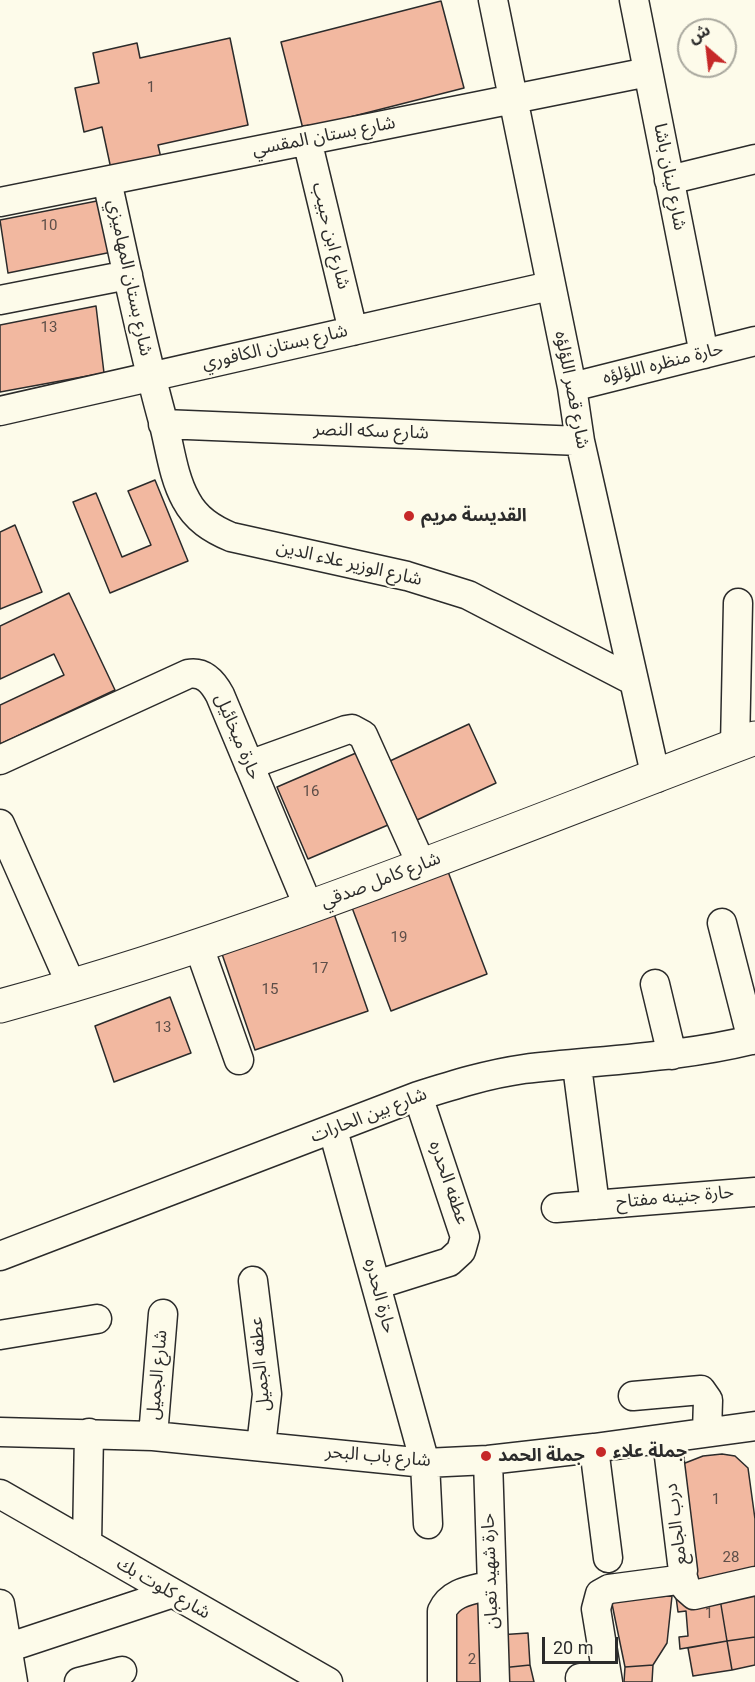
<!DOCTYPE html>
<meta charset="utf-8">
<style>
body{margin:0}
#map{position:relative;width:755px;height:1682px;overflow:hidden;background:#fdfbea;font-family:Roboto,"Noto Sans Arabic",sans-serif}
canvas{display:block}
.north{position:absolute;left:677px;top:18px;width:60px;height:60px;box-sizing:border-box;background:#fdfbea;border:2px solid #a9a89e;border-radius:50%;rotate:332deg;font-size:16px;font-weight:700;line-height:24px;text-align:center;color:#2b2b2b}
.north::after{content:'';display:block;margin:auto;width:21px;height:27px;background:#c62828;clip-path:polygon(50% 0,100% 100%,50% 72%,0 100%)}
.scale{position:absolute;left:542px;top:1637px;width:76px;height:27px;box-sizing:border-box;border:3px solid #2b2b2b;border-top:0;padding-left:8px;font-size:18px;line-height:21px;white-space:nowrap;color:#2b2b2b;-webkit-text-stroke:4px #fdfbea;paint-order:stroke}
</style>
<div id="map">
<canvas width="755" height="1682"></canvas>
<div class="north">ش</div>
<div class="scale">20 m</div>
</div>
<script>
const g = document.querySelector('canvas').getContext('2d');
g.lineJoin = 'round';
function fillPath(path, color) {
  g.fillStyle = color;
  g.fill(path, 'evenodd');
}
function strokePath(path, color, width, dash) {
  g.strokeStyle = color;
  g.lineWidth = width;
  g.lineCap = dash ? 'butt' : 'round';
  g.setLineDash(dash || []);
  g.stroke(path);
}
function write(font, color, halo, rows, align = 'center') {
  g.font = font + ' Roboto,"Noto Sans Arabic",sans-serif';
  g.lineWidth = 4.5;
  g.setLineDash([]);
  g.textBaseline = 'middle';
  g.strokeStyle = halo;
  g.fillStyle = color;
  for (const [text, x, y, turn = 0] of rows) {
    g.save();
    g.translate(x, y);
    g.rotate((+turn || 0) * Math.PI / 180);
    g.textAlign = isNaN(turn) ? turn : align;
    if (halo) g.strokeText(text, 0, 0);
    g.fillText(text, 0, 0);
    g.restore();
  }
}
const building = new Path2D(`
 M441 1 464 88 303 129 281 42Z
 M230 38 248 125 158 145 161 158 111 169 102 127 84 132 75 88 99 83 93 53 137 43 140 58Z
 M102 200 112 252 8 273 0 220Z
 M96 306 104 373 0 392V325Z
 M155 480 188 561 110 593 73 502 96 493 122 557 151 545 128 491Z
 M15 525 42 592 0 609V532Z
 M69 593 115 690 0 744V705L64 675 54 654 0 679V626Z
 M469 724 496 783 417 820 390 761Z
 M356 753 388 825 308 859 277 787Z
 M447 869 487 974 391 1011 351 905Z
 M333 911 368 1011 255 1050 222 954Z
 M170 997 191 1053 114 1082 95 1026Z
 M722 1454 735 1456 748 1468 755 1519V1576L691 1586 680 1465 703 1456Z
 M755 1593V1637L727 1641 720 1599Z
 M672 1596 667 1643 653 1665 625 1667 611 1599Z
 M488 1597 491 1682H448L447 1608Z
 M676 1597 720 1599 727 1641 680 1649 679 1637 688 1636 686 1611 678 1612Z
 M528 1633 530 1665 501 1668 498 1635Z
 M755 1637V1665L732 1670 727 1641Z
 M727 1641 732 1670 693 1676 688 1648Z
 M530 1665 534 1682H501V1668Z
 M653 1665 652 1682H624L625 1667Z`);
fillPath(building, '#f2b8a0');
strokePath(building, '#2b2b2b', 1.5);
const minor = new Path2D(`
 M493 0 572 387 580 441 656 778
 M634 0 704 354
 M307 140 353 331
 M669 180 755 159
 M107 181C125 261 141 342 163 421 170 447 173 477 186 500 196 519 212 529 231 537L407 576 468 595 634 681
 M0 202 648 72
 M0 300 128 275
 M572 387 755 341
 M0 411 550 286
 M163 424 580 441
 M735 746 738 603
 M0 760 188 674C204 671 213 682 220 695L309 908
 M249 765 346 730 352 729 363 735 422 866
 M0 824 72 987
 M722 923 752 1040
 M199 947 239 1060
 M655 984 672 1055
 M577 1066 595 1205
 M333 1130 425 1463 428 1524
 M556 1208 755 1192
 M0 1256 418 1096C453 1085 488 1074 524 1069 601 1060 679 1058 755 1039
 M253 1281 267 1394 261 1446
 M376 1285 449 1262 461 1251 465 1237 418 1096
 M0 1335 97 1319
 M633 1396 701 1390 708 1400 707 1432
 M0 1432 153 1436 425 1463 488 1460 594 1448 755 1426
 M153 1436 163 1314
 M594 1448 608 1558
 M488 1460 495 1682
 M0 1494 328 1682
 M87 1544 89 1433
 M682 1574 686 1588 694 1595 755 1581
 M0 1604 13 1682
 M7 1648 170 1594
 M580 1678 606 1674
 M79 1682 122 1671
 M442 1682V1611C451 1591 473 1590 492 1585
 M608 1682 596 1609 600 1594 609 1589 677 1580 683 1571 667 1440`);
const major = new Path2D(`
 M0 1006C258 936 505 832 755 738`);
strokePath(minor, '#2b2b2b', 31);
strokePath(major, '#2b2b2b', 35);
strokePath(minor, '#fdfbea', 28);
strokePath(major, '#fdfbea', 33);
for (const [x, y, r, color] of [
 [409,516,6,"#c62828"],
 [601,1452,6,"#c62828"],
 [486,1456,6,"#c62828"]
]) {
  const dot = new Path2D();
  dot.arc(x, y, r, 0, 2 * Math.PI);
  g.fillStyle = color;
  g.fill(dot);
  strokePath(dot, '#fdfbea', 2);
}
write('15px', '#5d4e48', null, [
 ["1",151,88],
 ["10",49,226],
 ["13",49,328],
 ["16",311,792],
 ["19",399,938],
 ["17",320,969],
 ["15",270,990],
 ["13",163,1028],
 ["1",716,1500],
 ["28",731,1558],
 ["1",709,1614],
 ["2",472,1660]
]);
write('18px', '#2b2b2b', '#fdfbea', [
 ["شارع بستان المقسي",324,137,-11],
 ["شارع لينان باشا",669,177,79],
 ["شارع ابن حبيب",330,236,76],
 ["شارع بستان المهاميزي",129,278,78],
 ["شارع بستان الكافوري",275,348,-13],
 ["حارة منظره اللؤلؤه",663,364,-14],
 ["شارع قصر اللؤلؤه",571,390,79],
 ["شارع سكه النصر",371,432,2],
 ["شارع الوزير علاء الدين",349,564,13],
 ["حارة ميخائيل",237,737,67],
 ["شارع كامل صدقي",381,881,-21],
 ["شارع بين الحارات",369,1116,-21],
 ["عطفه الحدره",448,1183,71],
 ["حارة جنينه مفتاح",675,1198,-5],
 ["حارة الحدره",379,1296,75],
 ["عطفه الجميل",261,1364,-95],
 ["شارع الجميل",158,1375,-85],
 ["شارع باب البحر",378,1457,5],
 ["درب الجامع",677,1524,-97],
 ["حارة شهيد تعبان",491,1571,-92],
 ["شارع كلوت بك",163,1589,30]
]);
write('bold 18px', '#2b2b2b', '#fdfbea', [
 ["القديسة مريم",421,516],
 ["جملة علاء",613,1452],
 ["جملة الحمد",498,1456]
], 'left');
</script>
